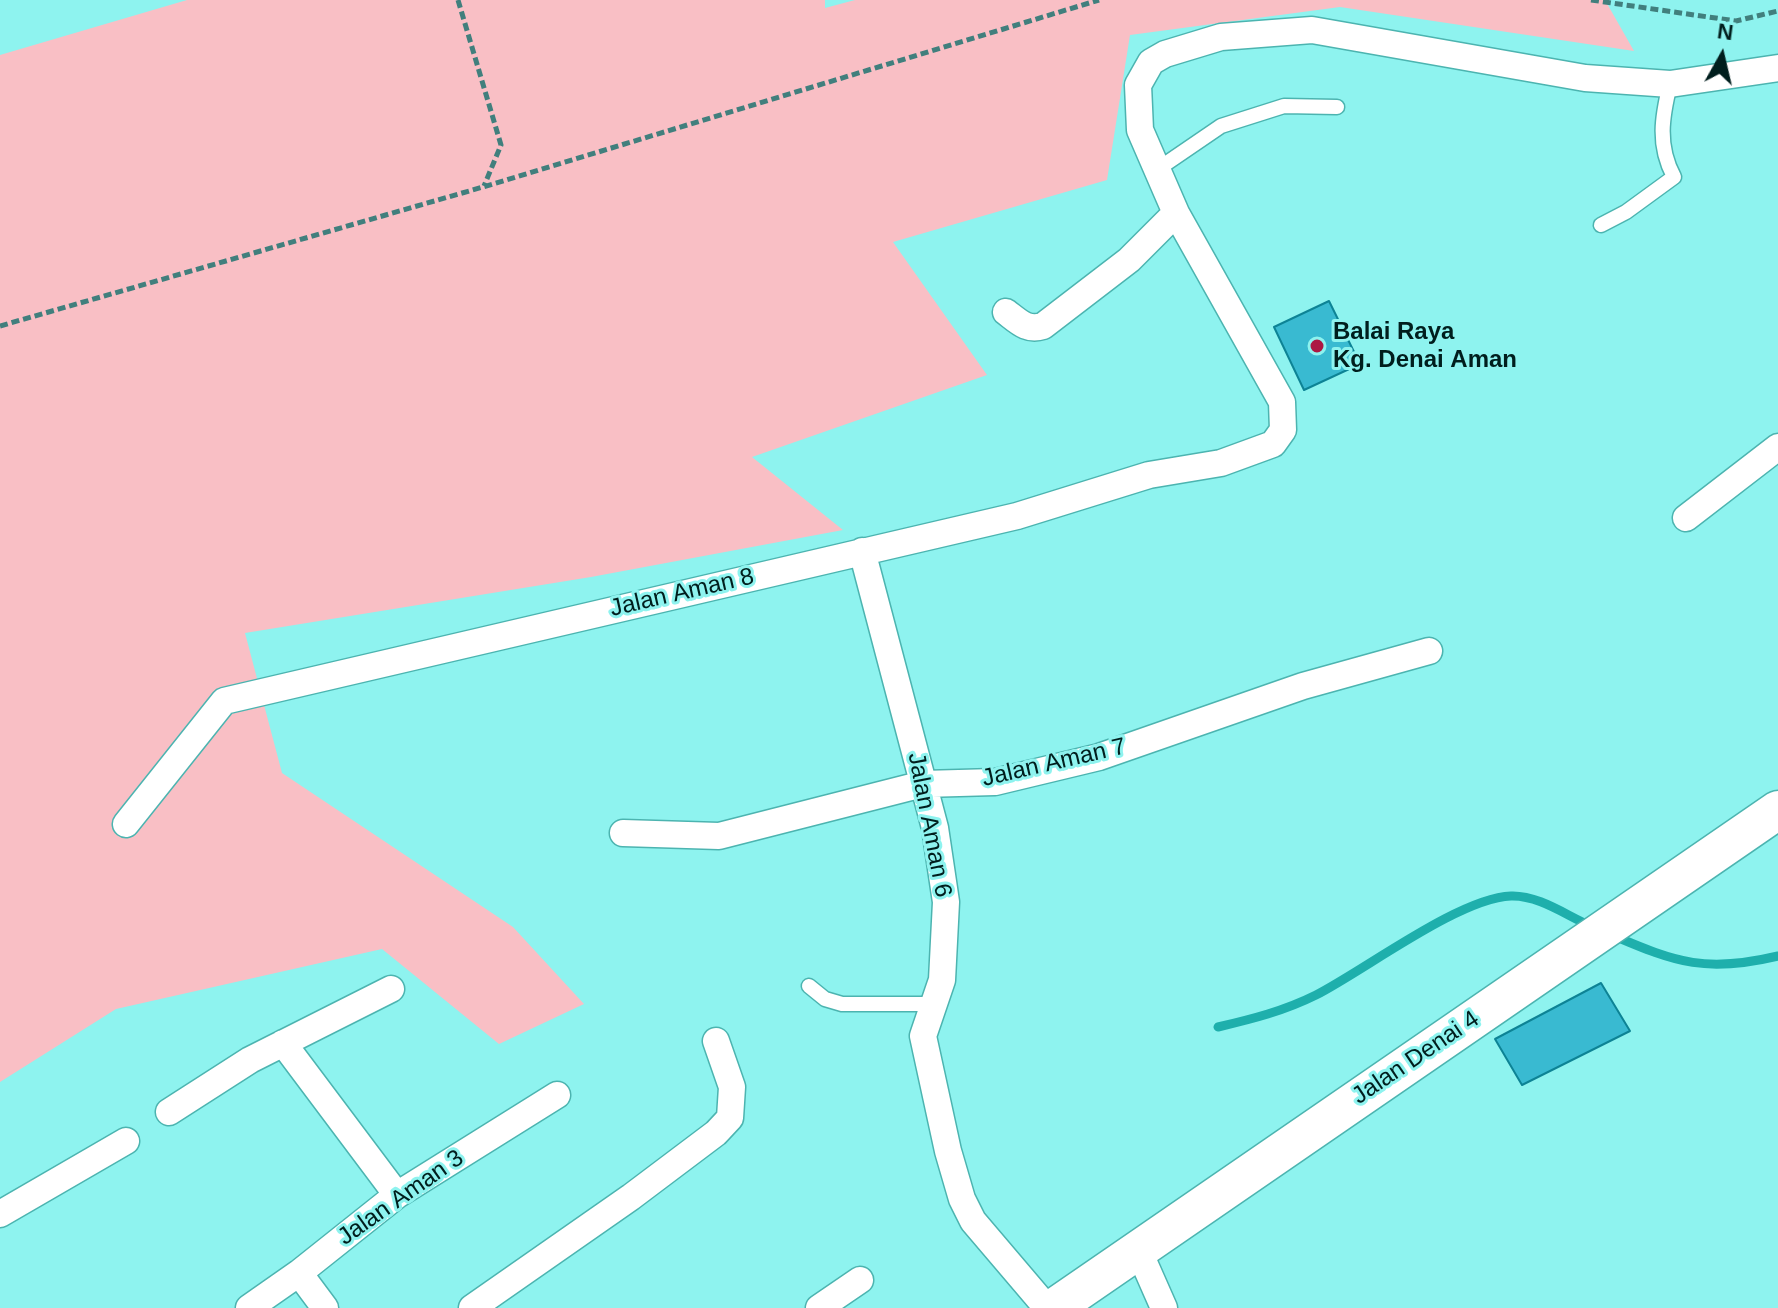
<!DOCTYPE html>
<style>
body{margin:0}
#map{position:relative;width:1778px;height:1308px;overflow:hidden;background:#8ef3ef;font-family:Helvetica,sans-serif}
canvas{display:block}
.north{position:absolute;left:1682px;top:16px;width:80px;height:80px;-webkit-text-stroke:6px #8ef3ef;paint-order:stroke;rotate:8deg;font-size:22px;font-weight:700;line-height:32px;text-align:center;color:#001e1d}
.north::after{content:'';display:block;margin:auto;width:28px;height:36px;background:#001e1d;clip-path:polygon(50% 0,100% 100%,50% 72%,0 100%)}
</style>
<div id="map">
<canvas width="1778" height="1308"></canvas>
<div class="north">N</div>
</div>
<script>
const g = document.querySelector('canvas').getContext('2d');
g.lineJoin = 'round';
function fillPath(path, color) {
  g.fillStyle = color;
  g.fill(path, 'evenodd');
}
function strokePath(path, color, width, dash) {
  g.strokeStyle = color;
  g.lineWidth = width;
  g.lineCap = dash ? 'butt' : 'round';
  g.setLineDash(dash || []);
  g.stroke(path);
}
function write(font, color, halo, rows, align = 'center') {
  g.font = font + ' Helvetica,sans-serif';
  g.lineWidth = 6;
  g.setLineDash([]);
  g.textBaseline = 'middle';
  g.strokeStyle = halo;
  g.fillStyle = color;
  for (const [text, x, y, turn = 0] of rows) {
    g.save();
    g.translate(x, y);
    g.rotate((+turn || 0) * Math.PI / 180);
    g.textAlign = isNaN(turn) ? turn : align;
    if (halo) g.strokeText(text, 0, 0);
    g.fillText(text, 0, 0);
    g.restore();
  }
}
fillPath(new Path2D(`
 M187 0H825V8L855 0H1605L1634 51 1340 7 1130 35 1107 180 893 242 987 375 752 457 843 530 591 577 245 633 282 773 513 927 584 1004 499 1044 382 949 116 1009 0 1082V55Z`), '#f9bfc5');
strokePath(new Path2D(`
 M1612 935C1677 963 1707 973 1778 956
 M1218 1027C1252 1019 1284 1011 1316 995 1365 970 1459 898 1511 896 1539 895 1567 916 1591 926`), '#1eafac', 9);
const building = new Path2D(`
 M1329 301 1360 364 1304 390 1274 327Z
 M1601 983 1630 1031 1522 1085 1495 1039Z`);
fillPath(building, '#39bad1');
strokePath(building, '#0d8395', 2);
const lane = new Path2D(`
 M1158 169 1221 126 1284 106 1337 107
 M1601 225 1626 212 1674 177C1657 145 1662 117 1670 84
 M809 986 825 999 842 1004H935`);
const street = new Path2D(`
 M1006 312C1019 322 1027 331 1043 326L1129 260 1176 213
 M1686 518 1778 447
 M862 551 935 828 946 902 942 980 923 1036 948 1151 962 1199 973 1221 1047 1308
 M126 824 224 701 1017 516 1149 475 1221 463 1273 444 1283 430 1282 402 1176 213 1140 130 1138 85 1151 62 1165 54 1221 37 1312 30 1585 78 1670 84 1778 68
 M623 833 719 836 923 784 995 782 1099 757 1303 686 1429 651
 M283 1043 397 1195
 M169 1112 250 1060 391 989
 M0 1214 126 1141
 M1138 1249 1164 1308
 M299 1273 325 1308
 M249 1308 299 1273 397 1195 557 1095
 M472 1308 631 1197 716 1133 730 1118 732 1087 716 1041
 M819 1308 860 1280`);
const secondary = new Path2D(`
 M1054 1308 1778 810`);
strokePath(lane, '#4cb4b0', 17);
strokePath(street, '#4cb4b0', 29);
strokePath(secondary, '#4cb4b0', 41);
strokePath(new Path2D(`
 M458 0 501 145 484 186
 M1591 0 1736 21 1778 11
 M0 326 483 187 1099 0`), '#417f7d', 5, [8, 4]);
strokePath(lane, '#fff', 14);
strokePath(street, '#fff', 26);
strokePath(secondary, '#fff', 38);
for (const [x, y, r, color] of [
 [1317,346,8,"#ac1843"]
]) {
  const dot = new Path2D();
  dot.arc(x, y, r, 0, 2 * Math.PI);
  g.fillStyle = color;
  g.fill(dot);
  strokePath(dot, '#8ef3ef', 3);
}
write('bold 24px', '#001e1d', '#8ef3ef', [
 ["Balai Raya",1333,332],
 ["Kg. Denai Aman",1333,360]
], 'left');
write('24px', '#001e1d', '#8ef3ef', [
 ["Jalan Aman 8",682,593,-13],
 ["Jalan Aman 7",1054,763,-13],
 ["Jalan Aman 6",929,825,79],
 ["Jalan Denai 4",1416,1058,-34],
 ["Jalan Aman 3",401,1198,-35]
]);
</script>
